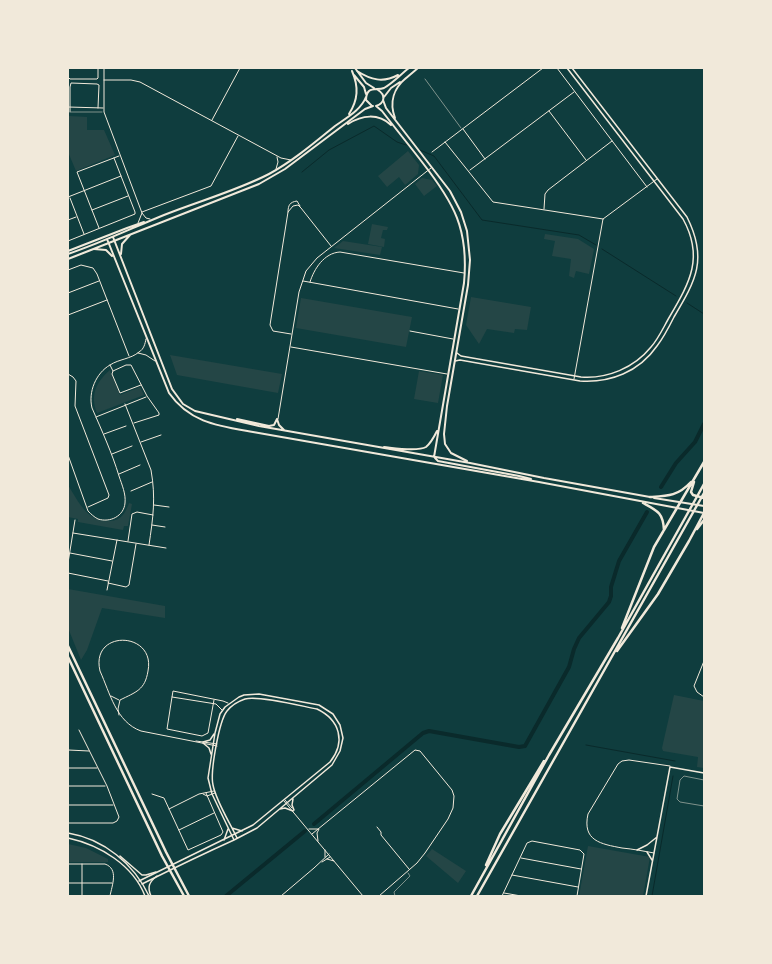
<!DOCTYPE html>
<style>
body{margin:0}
#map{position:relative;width:772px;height:964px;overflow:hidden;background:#0f3d3e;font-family:Helvetica,sans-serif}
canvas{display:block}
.frame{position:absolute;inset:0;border:69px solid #f1e9da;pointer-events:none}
</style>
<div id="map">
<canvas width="772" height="964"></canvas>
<div class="frame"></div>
</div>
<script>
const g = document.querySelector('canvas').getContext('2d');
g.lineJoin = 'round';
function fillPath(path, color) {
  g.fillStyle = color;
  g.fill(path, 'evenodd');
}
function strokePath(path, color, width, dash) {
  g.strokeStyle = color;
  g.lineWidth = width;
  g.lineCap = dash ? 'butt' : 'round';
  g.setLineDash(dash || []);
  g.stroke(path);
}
fillPath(new Path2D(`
 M69 116 87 117V130H104L115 155 76 171 68 152Z
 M408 151 419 165 418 174 405 185 399 177 387 187 378 176Z
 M422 178 432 180 437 186 424 196 415 184Z
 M372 224 388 227 387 230H383L381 238 385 239 384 247 368 244Z
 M545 234 578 239 594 249 589 274 576 271 574 278 569 276 571 259 552 256 555 241 544 239Z
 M343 241 382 247 380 255 334 248Z
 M471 297 531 307 527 330 515 329 514 333 487 329 479 344 466 325Z
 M301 298 412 317 406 347 296 328Z
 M170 355 282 374 278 393 177 375Z
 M110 370 120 395 140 387 144 395 97 413C90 395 96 382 110 370Z
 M419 371 443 375 438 403 414 399Z
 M68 485C78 501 88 523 110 521 121 521 126 512 129 503L132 504 128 526H124L123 530 78 522V519L68 517Z
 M68 589 165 606V618L102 608 87 650 81 660 68 628Z
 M674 695 704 701V768L697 767 698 757 663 751 662 748Z
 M68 844 86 848 108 859V862H68Z
 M588 846 650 857 643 896H579Z
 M432 849 466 871 458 883 426 856Z`), '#244646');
strokePath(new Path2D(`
 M420 150 434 156 482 220 579 235 596 245
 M302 172 329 150 374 126 397 142 406 145
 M602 249 676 296
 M687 303 704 314
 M586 745 675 761
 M652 896 673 776`), '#0a2a2b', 1);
strokePath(new Path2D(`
 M661 487 676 463 695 442 704 424
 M314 824 423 733 429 731 519 747 525 746 569 667 574 649 579 638 609 602 611 596V587L619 561 647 512
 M226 896 305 831`), '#0a2a2b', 4);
strokePath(new Path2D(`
 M425 79 461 128
 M71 112H102
 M704 780 684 776 680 780 677 799 680 802 704 806
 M395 896 394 892 410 876 408 873`), '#f1e9da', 0.5);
strokePath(new Path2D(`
 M68 68V77L70 79H97L98 78V68
 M104 68V112L142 213 146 218 150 219
 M557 68 647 187
 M104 80H131L140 82 281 158 291 160
 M68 107 103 108
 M549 111 586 160
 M70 112V87L71 83 97 84 99 85 98 108
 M212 120 240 68
 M463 129 485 159
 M445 142 493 202 603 219
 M432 152 543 68
 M276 169 278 162 277 157
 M470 170 574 92
 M68 197 121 176
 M70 198 84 234
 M544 209 545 194 548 190 612 141
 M92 210 128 196
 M142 212 211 186 238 136
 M288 212C288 205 290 202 297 201L300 206
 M68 220 76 217
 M138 223 142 213
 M99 228 77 172 119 156
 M68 241 135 214V212L114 158
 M68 270 81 265 93 268 97 274 129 356
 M303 281 458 309
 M310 282C314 269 324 253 340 252L464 273
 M68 293 99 281
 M68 315 107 300
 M410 331 453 339
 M291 334 273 331 270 325 288 212 293 206 298 205 301 208 331 246
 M291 347 447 374
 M138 353 146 355 155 361
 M110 365 113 371 112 374 120 393 141 385
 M113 371 126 365H131L147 396 159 413V415L134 423
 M68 374 73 377 76 381 75 406 109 495 108 498 88 507
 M574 379 603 219 657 179
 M125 404 151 470C156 498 153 518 149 545
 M96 417 146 397
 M278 419 299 292 306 271 317 258 431 168
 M104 434 126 426
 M141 442 161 435
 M112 454 132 446
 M68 455 88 511C91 514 94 517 98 519 110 523 124 516 125 503 126 494 122 485 119 476 112 453 102 431 92 408 88 392 96 373 110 365 119 359 131 359 139 352 144 349 145 344 146 339
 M119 474 140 465
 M131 491 152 482
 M154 505 169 507
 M152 525 165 527
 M73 533 166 548
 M128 541 132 514 137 512 153 515
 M70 553 112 561
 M68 563 75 520
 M68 573 108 581
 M108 583 126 587 129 585 136 544
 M107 590 117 540
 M704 661 694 686 697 692 704 697
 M111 696 119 700
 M172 697 167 729 202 736 208 733 214 700
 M222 710 216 704 172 697 173 691 223 701 228 703
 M119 715 118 709 120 700C136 692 145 690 148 671 156 631 90 629 100 671 110 693 116 722 141 731L217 746
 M196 741 217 744
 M68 750 89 751
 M68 768H97
 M68 786H105
 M152 794 164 798 188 850 221 835 223 832 206 793
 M203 794 207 796 215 793
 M285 800 292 808
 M284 801 363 896
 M68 805H113
 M169 809 199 794 214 791
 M68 823H113L117 821 119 817 107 786 79 730
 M377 827 381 832V835L409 869
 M309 829H319L317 833 318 841
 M179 830 214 813
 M312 834 415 750 420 751 452 790 454 796 453 808 448 819 425 853 417 863 379 896
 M325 850V857
 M654 853C643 851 633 849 622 848 601 844 582 841 588 814L618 764 622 761 629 760 670 766
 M521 858 581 869
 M327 859 334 861
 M322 862 330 857
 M68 864H105C119 869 112 885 110 896
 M82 864V896
 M512 875 578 887
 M68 883H112
 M504 893 521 896
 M281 896 314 868 329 854
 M502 896 527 843 532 841 580 850 584 854 577 896`), '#f1e9da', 1);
strokePath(new Path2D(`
 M457 353 461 356 581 377C607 379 634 368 651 347 659 338 664 326 670 316 690 282 704 257 683 219L567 68
 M455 361 460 360 580 381C610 383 639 372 657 346 664 337 669 327 674 317 696 280 708 259 687 217L572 68
 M203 742 210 740 214 734
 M203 743 209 748 211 754
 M293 799 292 805 294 810
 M280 809 285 808 293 811
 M232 828 242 831
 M224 840 228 829
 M637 850 647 845 657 837
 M647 852 652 860
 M139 881 253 825 330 762C346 742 340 720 317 709 301 706 258 695 245 699 239 701 231 706 227 711 219 721 210 772 213 785 216 801 230 823 237 838
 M142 884C172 869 203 854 234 840L257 828 332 765 340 751 343 738 340 725 333 714 319 705 259 694 244 695 239 697 225 707 220 714 215 733 208 778 212 794 234 840
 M646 896 670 767 704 773`), '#f1e9da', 1.5);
strokePath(new Path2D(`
 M68 833C104 839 134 864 149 896
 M68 838C100 845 133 865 145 896
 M120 856 142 875H146L156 872
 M151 896C147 887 149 882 157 876`), '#f1e9da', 1.5);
strokePath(new Path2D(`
 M355 68 366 83 374 88
 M357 71C371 80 383 83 398 75
 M354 75 364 87 366 94
 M405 79 418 68
 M384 97 391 88 400 82
 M383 100 386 108 450 191 461 212 467 231 470 260 468 285 447 406 444 434 445 444 451 453 467 461
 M372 106 366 100C366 97 366 94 369 91 373 88 379 90 384 88 393 83 401 74 409 68
 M376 106 382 111C395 128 409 145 422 162 454 203 469 229 464 283L434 457
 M376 106C385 103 386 95 378 90
 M349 114C358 100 359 87 352 71
 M395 118C389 102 394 88 406 78
 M348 124C362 115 378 113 391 125
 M113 237 172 389 183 404 195 411 259 426 470 463 544 478 650 497
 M107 239 169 393C190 423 219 426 253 432L539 482 704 513
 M94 249 106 250 112 256
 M68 251 127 228 144 222
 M68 254C101 243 132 228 164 215 199 201 236 191 269 174 293 161 314 143 335 126 346 118 361 110 366 97
 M121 254 122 244 130 235
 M68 259 259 184 285 169 365 109 373 106
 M237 419 269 426 274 425 277 419
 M277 419 279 425 284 430
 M384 447C394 448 417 452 426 447 431 443 434 437 437 431
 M435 458 438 461 519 476 531 479
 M654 498 704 506`), '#f1e9da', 2);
strokePath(new Path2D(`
 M694 482 691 492 693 495 704 498
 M650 497C668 496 678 496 691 482
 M643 503C658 511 663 513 664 530
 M697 529 704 520
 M622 628 654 547 704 462
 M68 646 166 852 189 896
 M617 651 658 594 689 541 704 513
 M68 657 162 856 184 896
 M486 865 500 834 544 761
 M471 896 549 755 618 638 704 484
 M477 896 704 493`), '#f1e9da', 2.5);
</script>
